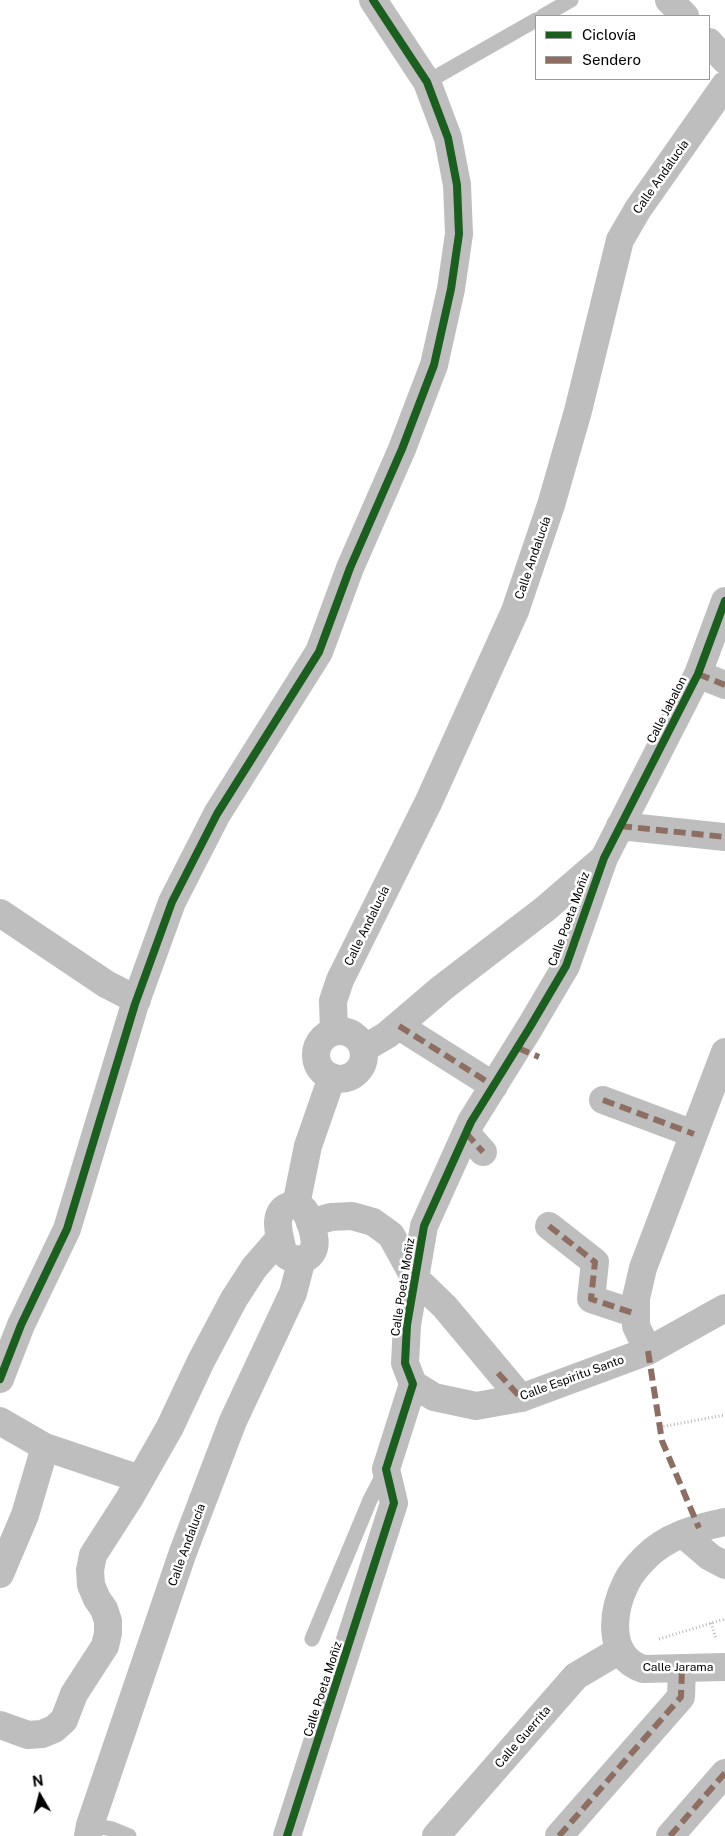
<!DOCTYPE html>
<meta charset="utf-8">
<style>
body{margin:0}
#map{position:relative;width:725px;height:1836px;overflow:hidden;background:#fff;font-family:"Public Sans",sans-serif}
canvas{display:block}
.legend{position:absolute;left:535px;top:15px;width:175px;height:65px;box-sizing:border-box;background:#fff;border:1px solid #999;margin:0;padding:6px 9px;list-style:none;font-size:15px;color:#000}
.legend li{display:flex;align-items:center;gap:10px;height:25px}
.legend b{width:25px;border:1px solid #999}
.north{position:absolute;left:15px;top:1771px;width:50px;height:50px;-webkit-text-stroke:4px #fff;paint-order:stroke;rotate:352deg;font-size:14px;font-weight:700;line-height:20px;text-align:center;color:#000}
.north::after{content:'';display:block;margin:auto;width:18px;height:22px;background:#000;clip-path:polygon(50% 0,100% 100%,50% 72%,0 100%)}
</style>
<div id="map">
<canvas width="725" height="1836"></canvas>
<ul class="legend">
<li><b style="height:6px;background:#1b5e20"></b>Ciclovía</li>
<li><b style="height:6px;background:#8d6e63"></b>Sendero</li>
</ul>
<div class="north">N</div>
</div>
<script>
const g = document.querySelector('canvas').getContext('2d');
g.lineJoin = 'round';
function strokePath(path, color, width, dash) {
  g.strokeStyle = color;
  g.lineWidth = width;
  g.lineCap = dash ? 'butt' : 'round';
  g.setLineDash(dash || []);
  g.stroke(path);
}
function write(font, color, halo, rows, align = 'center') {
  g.font = font + ' "Public Sans",sans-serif';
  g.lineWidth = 5;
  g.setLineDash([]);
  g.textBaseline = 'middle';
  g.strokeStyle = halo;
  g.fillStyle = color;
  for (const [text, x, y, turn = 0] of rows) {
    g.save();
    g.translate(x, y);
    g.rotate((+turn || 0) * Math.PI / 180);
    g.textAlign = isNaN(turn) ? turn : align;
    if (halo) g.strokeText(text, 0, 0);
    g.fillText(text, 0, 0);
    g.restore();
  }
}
strokePath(new Path2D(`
 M660 1427 725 1415
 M711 1623 716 1639
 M659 1639 725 1619`), '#b9b9b9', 3, [1, 2.5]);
strokePath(new Path2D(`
 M543 16 571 0
 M427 82 536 20
 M312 1639 370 1500 385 1471
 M90 1825 112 1829 129 1836`), '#bebebe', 15);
strokePath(new Path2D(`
 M669 0 685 16
 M709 42 725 60
 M698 674 725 685
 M620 826 725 837
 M0 913 106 984 137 1000
 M399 1026 494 1086
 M316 1055a24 24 0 1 1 48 0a24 24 0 1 1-48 0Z
 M334 1032 333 1001 340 980 429 801 515 611 551 505 578 411 620 240 638 209 725 85
 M363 1049 387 1035 442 988 545 909 603 859
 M603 1100 694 1134
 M466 1133 483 1152
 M291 1205C295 1205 299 1206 302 1208 309 1213 317 1240 314 1248 309 1263 292 1262 283 1252 280 1236 270 1212 291 1205Z
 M296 1205 308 1146 332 1077
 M310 1223 331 1217 352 1216 373 1222 391 1235 414 1277 445 1307 521 1398
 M549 1226 595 1262 591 1299 636 1314
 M648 1351 636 1326V1298L643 1268 725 1052
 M0 1379 21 1325 67 1229 135 1004 172 902 217 814 319 652 350 568 402 449 434 365 451 289 459 234 457 185 448 138 427 82 373 0
 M413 1384 434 1397 476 1406 521 1398 648 1351 725 1308
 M0 1421 45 1447 140 1479
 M725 1522C696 1528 666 1536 645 1558 639 1564 630 1574 626 1583 612 1611 606 1657 643 1669L725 1667
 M683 1534 710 1557 725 1565
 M0 1574 25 1515 45 1447
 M0 1725 28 1735 42 1734 54 1729 64 1720 74 1694 105 1646 108 1633V1621L104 1609 97 1599 91 1585 90 1570 93 1555 129 1499 170 1427 201 1361 234 1299 254 1268 280 1238
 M88 1836 90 1825 183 1552 233 1421 293 1293 302 1259
 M287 1836 394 1503 386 1469 413 1384 405 1363 407 1325 424 1226 471 1122 530 1027 566 966 604 858 698 674 725 601
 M436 1836 576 1676 620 1650
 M559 1836 681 1697 682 1668
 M670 1836 725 1773`), '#bebebe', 28);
strokePath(new Path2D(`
 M698 674 725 685
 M620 826 725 837
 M399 1026 494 1086
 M518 1048 539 1057
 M603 1100 694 1134
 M466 1133 483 1152
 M549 1226 595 1262 591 1299 636 1314
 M648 1351 662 1441 699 1528
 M498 1373 521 1398
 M559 1836 681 1697 682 1668
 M670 1836 725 1773`), '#8d6e63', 6, [12, 6]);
strokePath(new Path2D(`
 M0 1379 21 1325 67 1229 135 1004 172 902 217 814 319 652 350 568 402 449 434 365 451 289 459 234 457 185 448 138 427 82 373 0
 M287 1836 394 1503 386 1469 413 1384 405 1363 407 1325 424 1226 471 1122 530 1027 566 966 604 858 698 674 725 601`), '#1b5e20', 8);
write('12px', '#000', '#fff', [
 ["Calle Andalucía",661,177,-55],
 ["Calle Andalucía",533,558,-71],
 ["Calle Jabalon",667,710,-63],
 ["Calle Poeta Moñiz",569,919,-70],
 ["Calle Andalucía",367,926,-64],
 ["Calle Poeta Moñiz",403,1287,-81],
 ["Calle Espiritu Santo",572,1378,-20],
 ["Calle Andalucía",187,1545,-70],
 ["Calle Jarama",678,1667],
 ["Calle Poeta Moñiz",323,1689,-72],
 ["Calle Guerrita",523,1737,-49]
]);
</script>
